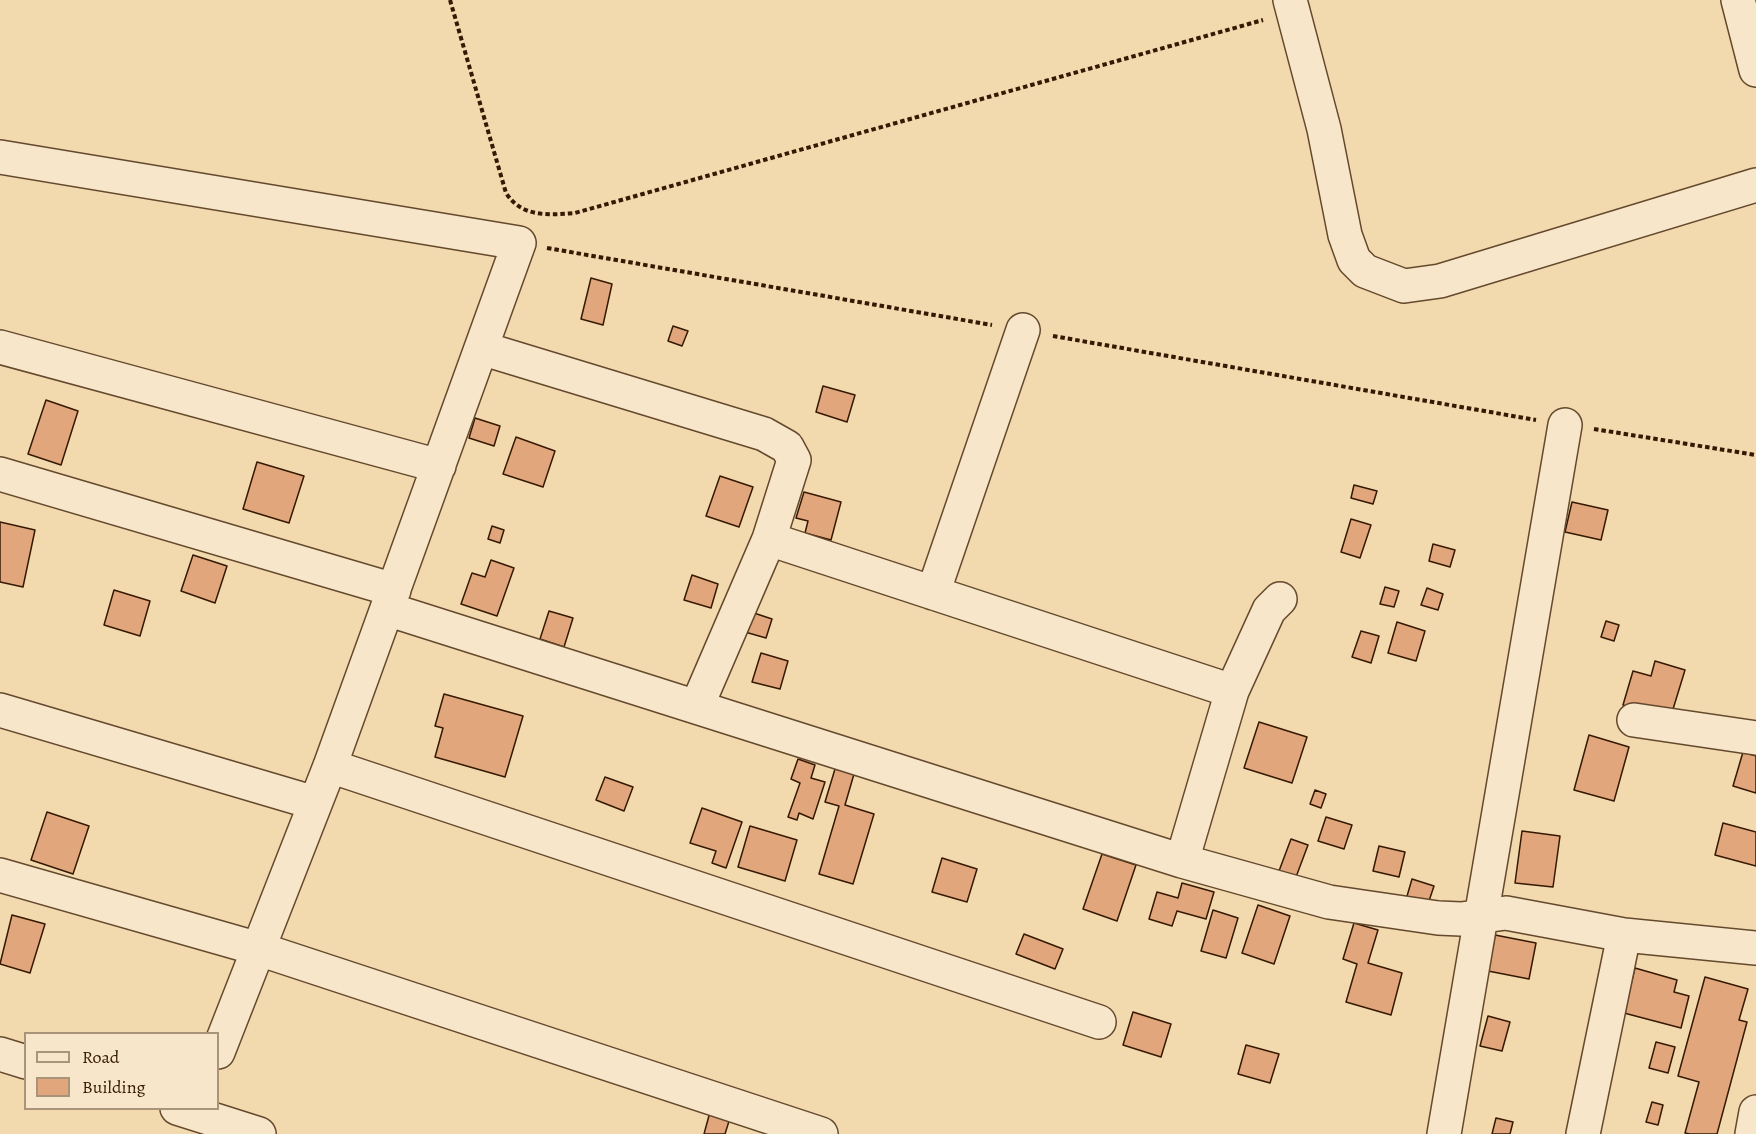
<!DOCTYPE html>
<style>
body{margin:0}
#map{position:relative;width:1756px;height:1134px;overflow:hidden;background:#f2d9ae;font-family:Alegreya,serif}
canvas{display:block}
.legend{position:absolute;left:24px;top:1032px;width:195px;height:78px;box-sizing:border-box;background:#f7e6ca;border:2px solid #a9947a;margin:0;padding:8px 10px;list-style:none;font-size:18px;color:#351902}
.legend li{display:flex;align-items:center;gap:12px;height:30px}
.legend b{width:30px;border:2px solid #a9947a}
</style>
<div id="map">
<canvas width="1756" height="1134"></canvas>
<ul class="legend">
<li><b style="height:8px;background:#f7e6ca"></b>Road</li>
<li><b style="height:16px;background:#e1a67b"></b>Building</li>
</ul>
</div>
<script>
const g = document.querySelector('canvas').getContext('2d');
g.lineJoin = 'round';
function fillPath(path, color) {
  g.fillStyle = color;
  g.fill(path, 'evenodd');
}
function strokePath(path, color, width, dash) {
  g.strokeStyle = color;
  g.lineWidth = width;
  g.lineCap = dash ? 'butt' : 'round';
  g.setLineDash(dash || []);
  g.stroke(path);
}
const building = new Path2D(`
 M591 278 612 284 603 325 581 319Z
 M673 326 688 331 682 346 668 341Z
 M823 386 855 395 847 422 816 412Z
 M46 400 78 411 61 465 28 454Z
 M475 418 500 426 494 446 469 438Z
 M516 437 555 451 543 487 503 474Z
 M257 462 304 476 289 523 243 509Z
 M720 476 753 487 739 527 706 516Z
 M1354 485 1377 491 1373 504 1351 498Z
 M804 492 841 502 831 540 805 533 808 521 796 518Z
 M1572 502 1608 510 1601 540 1565 532Z
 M1351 519 1371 525 1360 558 1341 552Z
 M0 522 35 530 23 587 0 582Z
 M492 526 504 530 500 543 488 539Z
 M1433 544 1455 550 1450 567 1429 561Z
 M193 555 227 566 215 603 181 591Z
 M491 560 514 568 497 616 461 604 472 573 485 577Z
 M692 575 718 584 711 608 684 600Z
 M1385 587 1399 591 1394 607 1380 604Z
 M1427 588 1443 594 1438 610 1421 605Z
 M114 590 150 601 140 636 104 625Z
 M549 611 573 618 564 647 540 639Z
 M751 612 772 619 766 638 745 632Z
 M1606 621 1619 625 1614 641 1601 637Z
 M1397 622 1425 631 1416 661 1388 653Z
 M1361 631 1379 636 1371 663 1352 657Z
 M761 653 788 661 780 689 752 682Z
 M1655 661 1685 670 1670 719 1623 705 1633 671 1651 676Z
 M444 694 523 716 505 777 435 757 443 728 435 726Z
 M1259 722 1307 737 1292 783 1244 768Z
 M1589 735 1629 747 1614 801 1574 790Z
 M1743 752 1756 756V793L1733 786Z
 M798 759 815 765 811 778 825 782 813 819 799 813 797 820 788 817 800 783 791 779Z
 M835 769 854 774 845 805 874 814 853 884 819 874 839 806 825 802Z
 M605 777 633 787 624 811 596 800Z
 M1315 790 1326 794 1321 808 1310 804Z
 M702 808 742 822 726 868 712 863 716 851 690 843Z
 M47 812 89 826 73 874 31 860Z
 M1326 817 1352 825 1344 849 1318 841Z
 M1723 823 1756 832V866L1715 855Z
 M750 826 797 840 785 881 738 867Z
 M1522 831 1560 836 1553 887 1515 883Z
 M1291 839 1308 845 1296 877 1279 871Z
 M1379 846 1405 852 1399 877 1373 871Z
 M1102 854 1136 865 1117 921 1083 909Z
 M942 858 977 869 967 902 932 892Z
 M1412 879 1434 886 1426 910 1405 903Z
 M1182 883 1214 892 1206 919 1177 911 1172 926 1149 919 1157 892 1178 898Z
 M1258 905 1290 916 1274 964 1242 953Z
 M1213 910 1238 918 1226 958 1201 951Z
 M12 915 45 924 30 973 0 964Z
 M1354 923 1378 930 1368 963 1402 973 1391 1015 1346 1002 1357 964 1343 959Z
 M1024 934 1063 949 1055 969 1016 954Z
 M1495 935 1536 943 1529 979 1488 971Z
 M1635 968 1677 980 1674 992 1689 996 1681 1028 1624 1013Z
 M1705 977 1748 989 1739 1020 1747 1022 1717 1134H1690L1685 1133 1699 1082 1678 1076Z
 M1133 1012 1171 1024 1161 1057 1123 1045Z
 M1488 1016 1510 1022 1502 1051 1480 1046Z
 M1656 1042 1675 1047 1668 1073 1649 1068Z
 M1246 1045 1279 1054 1270 1083 1238 1074Z
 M1652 1102 1663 1105 1658 1125 1646 1122Z
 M710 1112 730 1118 725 1134H704Z
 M1496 1118 1513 1122 1510 1134H1492Z`);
fillPath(building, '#e1a67b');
strokePath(building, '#351902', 1.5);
const minor = new Path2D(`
 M1290 0 1324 129 1345 235 1354 260 1365 271 1404 286 1440 281 1756 185
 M1738 0 1756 70
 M0 157 519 243 330 766 218 1052
 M0 347 439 466
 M481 348 764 434 787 447 794 460 769 539 697 706
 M0 474 394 590
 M769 539 1232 691 1182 861
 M933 593 1023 330
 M387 609 1182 861 1329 902 1438 918 1461 919 1506 913 1624 935 1756 948
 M1232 691 1269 610 1280 599
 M0 710 315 803
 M1634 720 1756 738
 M330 766 1099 1022
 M0 875 259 949 821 1134
 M0 1054 26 1062
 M177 1108 259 1134
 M1444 1134 1565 425
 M1583 1134 1624 935
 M1752 1134 1756 1112`);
strokePath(minor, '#64492d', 36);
strokePath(new Path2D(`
 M450 0 506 193C522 218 549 215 575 213L1263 20
 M547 248 992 325
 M1053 336 1536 420
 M1594 429 1756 455`), '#351902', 4, [4.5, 3]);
strokePath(minor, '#f7e6ca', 33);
</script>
